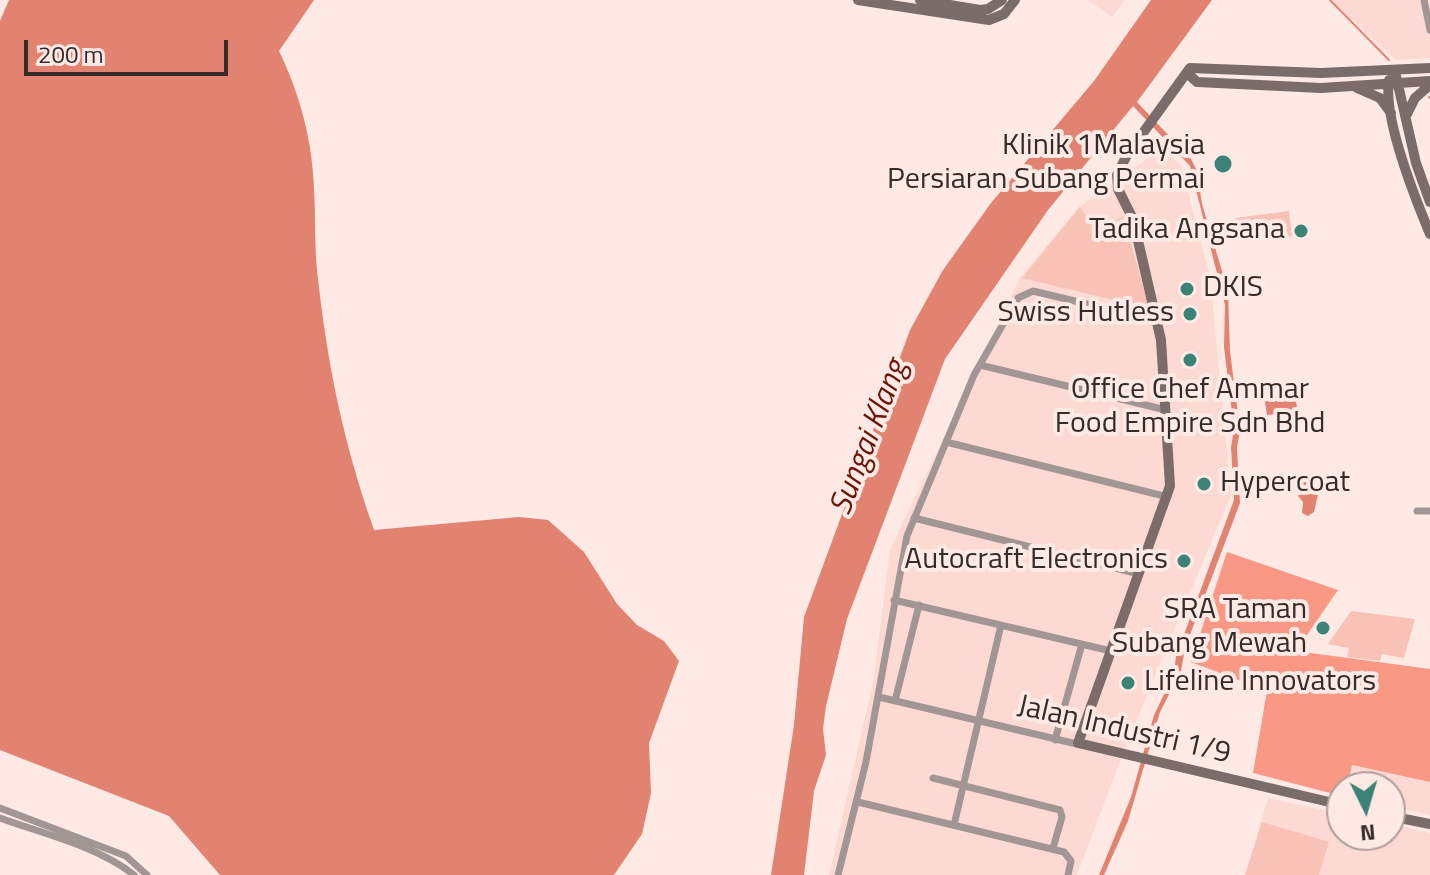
<!DOCTYPE html>
<style>
body{margin:0}
#map{position:relative;width:1430px;height:875px;overflow:hidden;background:#fee9e5;font-family:"Titillium Web",sans-serif}
canvas{display:block}
.north{position:absolute;left:1326px;top:771px;width:80px;height:80px;box-sizing:border-box;background:#fee9e5;border:2px solid #ae9d9a;border-radius:50%;rotate:175deg;font-size:22px;font-weight:700;line-height:32px;text-align:center;color:#352b29}
.north::after{content:'';display:block;margin:auto;width:28px;height:36px;background:#3d8276;clip-path:polygon(50% 0,100% 100%,50% 72%,0 100%)}
.scale{position:absolute;left:24px;top:40px;width:204px;height:36px;box-sizing:border-box;border:4px solid #352b29;border-top:0;padding-left:10px;font-size:24px;line-height:28px;white-space:nowrap;color:#352b29;-webkit-text-stroke:6px #fee9e5;paint-order:stroke}
</style>
<div id="map">
<canvas width="1430" height="875"></canvas>
<div class="north">N</div>
<div class="scale">200 m</div>
</div>
<script>
const g = document.querySelector('canvas').getContext('2d');
g.lineJoin = 'round';
function fillPath(path, color) {
  g.fillStyle = color;
  g.fill(path, 'evenodd');
}
function strokePath(path, color, width, dash) {
  g.strokeStyle = color;
  g.lineWidth = width;
  g.lineCap = dash ? 'butt' : 'round';
  g.setLineDash(dash || []);
  g.stroke(path);
}
function write(font, color, halo, rows, align = 'center') {
  g.font = font + ' "Titillium Web",sans-serif';
  g.lineWidth = 8;
  g.setLineDash([]);
  g.textBaseline = 'middle';
  g.strokeStyle = halo;
  g.fillStyle = color;
  for (const [text, x, y, turn = 0] of rows) {
    g.save();
    g.translate(x, y);
    g.rotate((+turn || 0) * Math.PI / 180);
    g.textAlign = isNaN(turn) ? turn : align;
    if (halo) g.strokeText(text, 0, 0);
    g.fillText(text, 0, 0);
    g.restore();
  }
}
fillPath(new Path2D(`
 M1087 0H1125L1112 17Z
 M1331 0H1430V58L1396 60Z
 M1162 148 1181 165 1210 276 1231 495 1125 748 1077 875H829L873 683 890 550 1019 279 1079 207Z
 M1352 765 1430 782V815L1390 806V787H1347Z
 M1268 798 1342 814V835H1390V823L1430 833V875H1245Z`), '#fcdad3');
fillPath(new Path2D(`
 M1080 207 1097 232 1123 216 1148 303 1143 307 1022 278Z
 M1289 211 1292 236 1248 241 1246 225 1236 226 1235 218Z
 M1351 611 1415 619 1404 658 1382 654 1380 661 1347 657 1349 648 1328 644Z
 M1262 822 1329 842 1319 875H1245Z`), '#f9c2b7');
fillPath(new Path2D(`
 M1227 552 1338 590 1296 651 1430 669V782L1352 765 1347 787H1342V796L1253 773 1267 691 1191 662Z`), '#f99885');
fillPath(new Path2D(`
 M9 0H314L279 51C297 88 310 131 313 173 316 205 314 238 317 270 327 363 343 442 374 530L519 517 548 520 584 552 617 604 637 625 664 641 679 661 649 743 651 793 642 834 614 875H220L169 816 0 750V21Z
 M1151 0H1212L1137 102 1191 159 1197 171 1202 204 1228 291 1230 351 1240 430 1237 448 1240 503 1185 648 1181 671 1160 712 1128 821 1104 875H1099L1131 797 1154 715 1174 674 1176 656 1234 500 1231 447 1234 429 1224 347 1225 305 1190 166 1133 106 1048 210 945 359 847 619 826 706 823 729 826 755 814 791 804 875H771L794 725 804 617 910 330 943 270 991 203 1094 81Z
 M1294 392 1298 412 1267 415 1264 396Z
 M1299 475 1309 477 1311 487 1319 490 1314 512 1308 516 1302 513 1303 502 1298 496 1306 488 1297 482Z`), '#e28371');
strokePath(new Path2D(`
 M1330 0 1389 60
 M1429 97 1430 98`), '#e28371', 2);
strokePath(new Path2D(`
 M1424 0 1430 30
 M980 365 1166 410
 M946 442 1168 497
 M1417 511H1430
 M914 518 1139 574
 M894 600 1111 651
 M879 697 1081 745
 M895 701 919 605
 M1055 740 1082 644
 M933 778 1060 810 1062 817 1053 848
 M858 802 1064 852 1071 861 1068 875
 M0 808 126 856 147 875
 M0 818C44 834 97 846 134 875
 M954 825 1001 625
 M838 875 866 762 907 536 974 375 1018 298 1033 291 1158 321`), '#a19694', 7);
strokePath(new Path2D(`
 M858 0 989 20 1004 14 1015 0
 M920 0 980 10 988 9 1002 0
 M1187 73 1197 82 1321 88 1430 81
 M1396 76 1416 163 1430 202
 M1389 80C1383 117 1415 198 1430 234
 M1357 88 1380 98 1391 113
 M1407 114 1415 98 1430 85
 M1342 805 1078 743 1170 486 1161 340 1133 219 1118 189 1117 175 1127 155 1190 68 1321 73 1430 68
 M1390 816 1430 824`), '#7c6c69', 10);
for (const [x, y, r, color] of [
 [1223,164,10,"#3d8276"],
 [1301,231,8,"#3d8276"],
 [1187,289,8,"#3d8276"],
 [1190,314,8,"#3d8276"],
 [1190,360,8,"#3d8276"],
 [1204,484,8,"#3d8276"],
 [1184,561,8,"#3d8276"],
 [1323,628,8,"#3d8276"],
 [1128,683,8,"#3d8276"]
]) {
  const dot = new Path2D();
  dot.arc(x, y, r, 0, 2 * Math.PI);
  g.fillStyle = color;
  g.fill(dot);
  strokePath(dot, '#fee9e5', 3);
}
write('30px', '#352b29', '#fee9e5', [
 ["Klinik 1Malaysia",1205,147],
 ["Persiaran Subang Permai",1205,181],
 ["Tadika Angsana",1285,231],
 ["DKIS",1203,289,"left"],
 ["Swiss Hutless",1174,314],
 ["Office Chef Ammar",1190,391,"center"],
 ["Food Empire Sdn Bhd",1190,425,"center"],
 ["Hypercoat",1220,484,"left"],
 ["Autocraft Electronics",1168,561],
 ["SRA Taman",1307,611],
 ["Subang Mewah",1307,645],
 ["Lifeline Innovators",1144,683,"left"]
], 'right');
write('30px', '#352b29', '#fee9e5', [
 ["Jalan Industri 1/9",1124,731,13]
]);
write('italic 32px', '#6a1508', '#fee9e5', [
 ["Sungai Klang",870,438,-69]
]);
</script>
